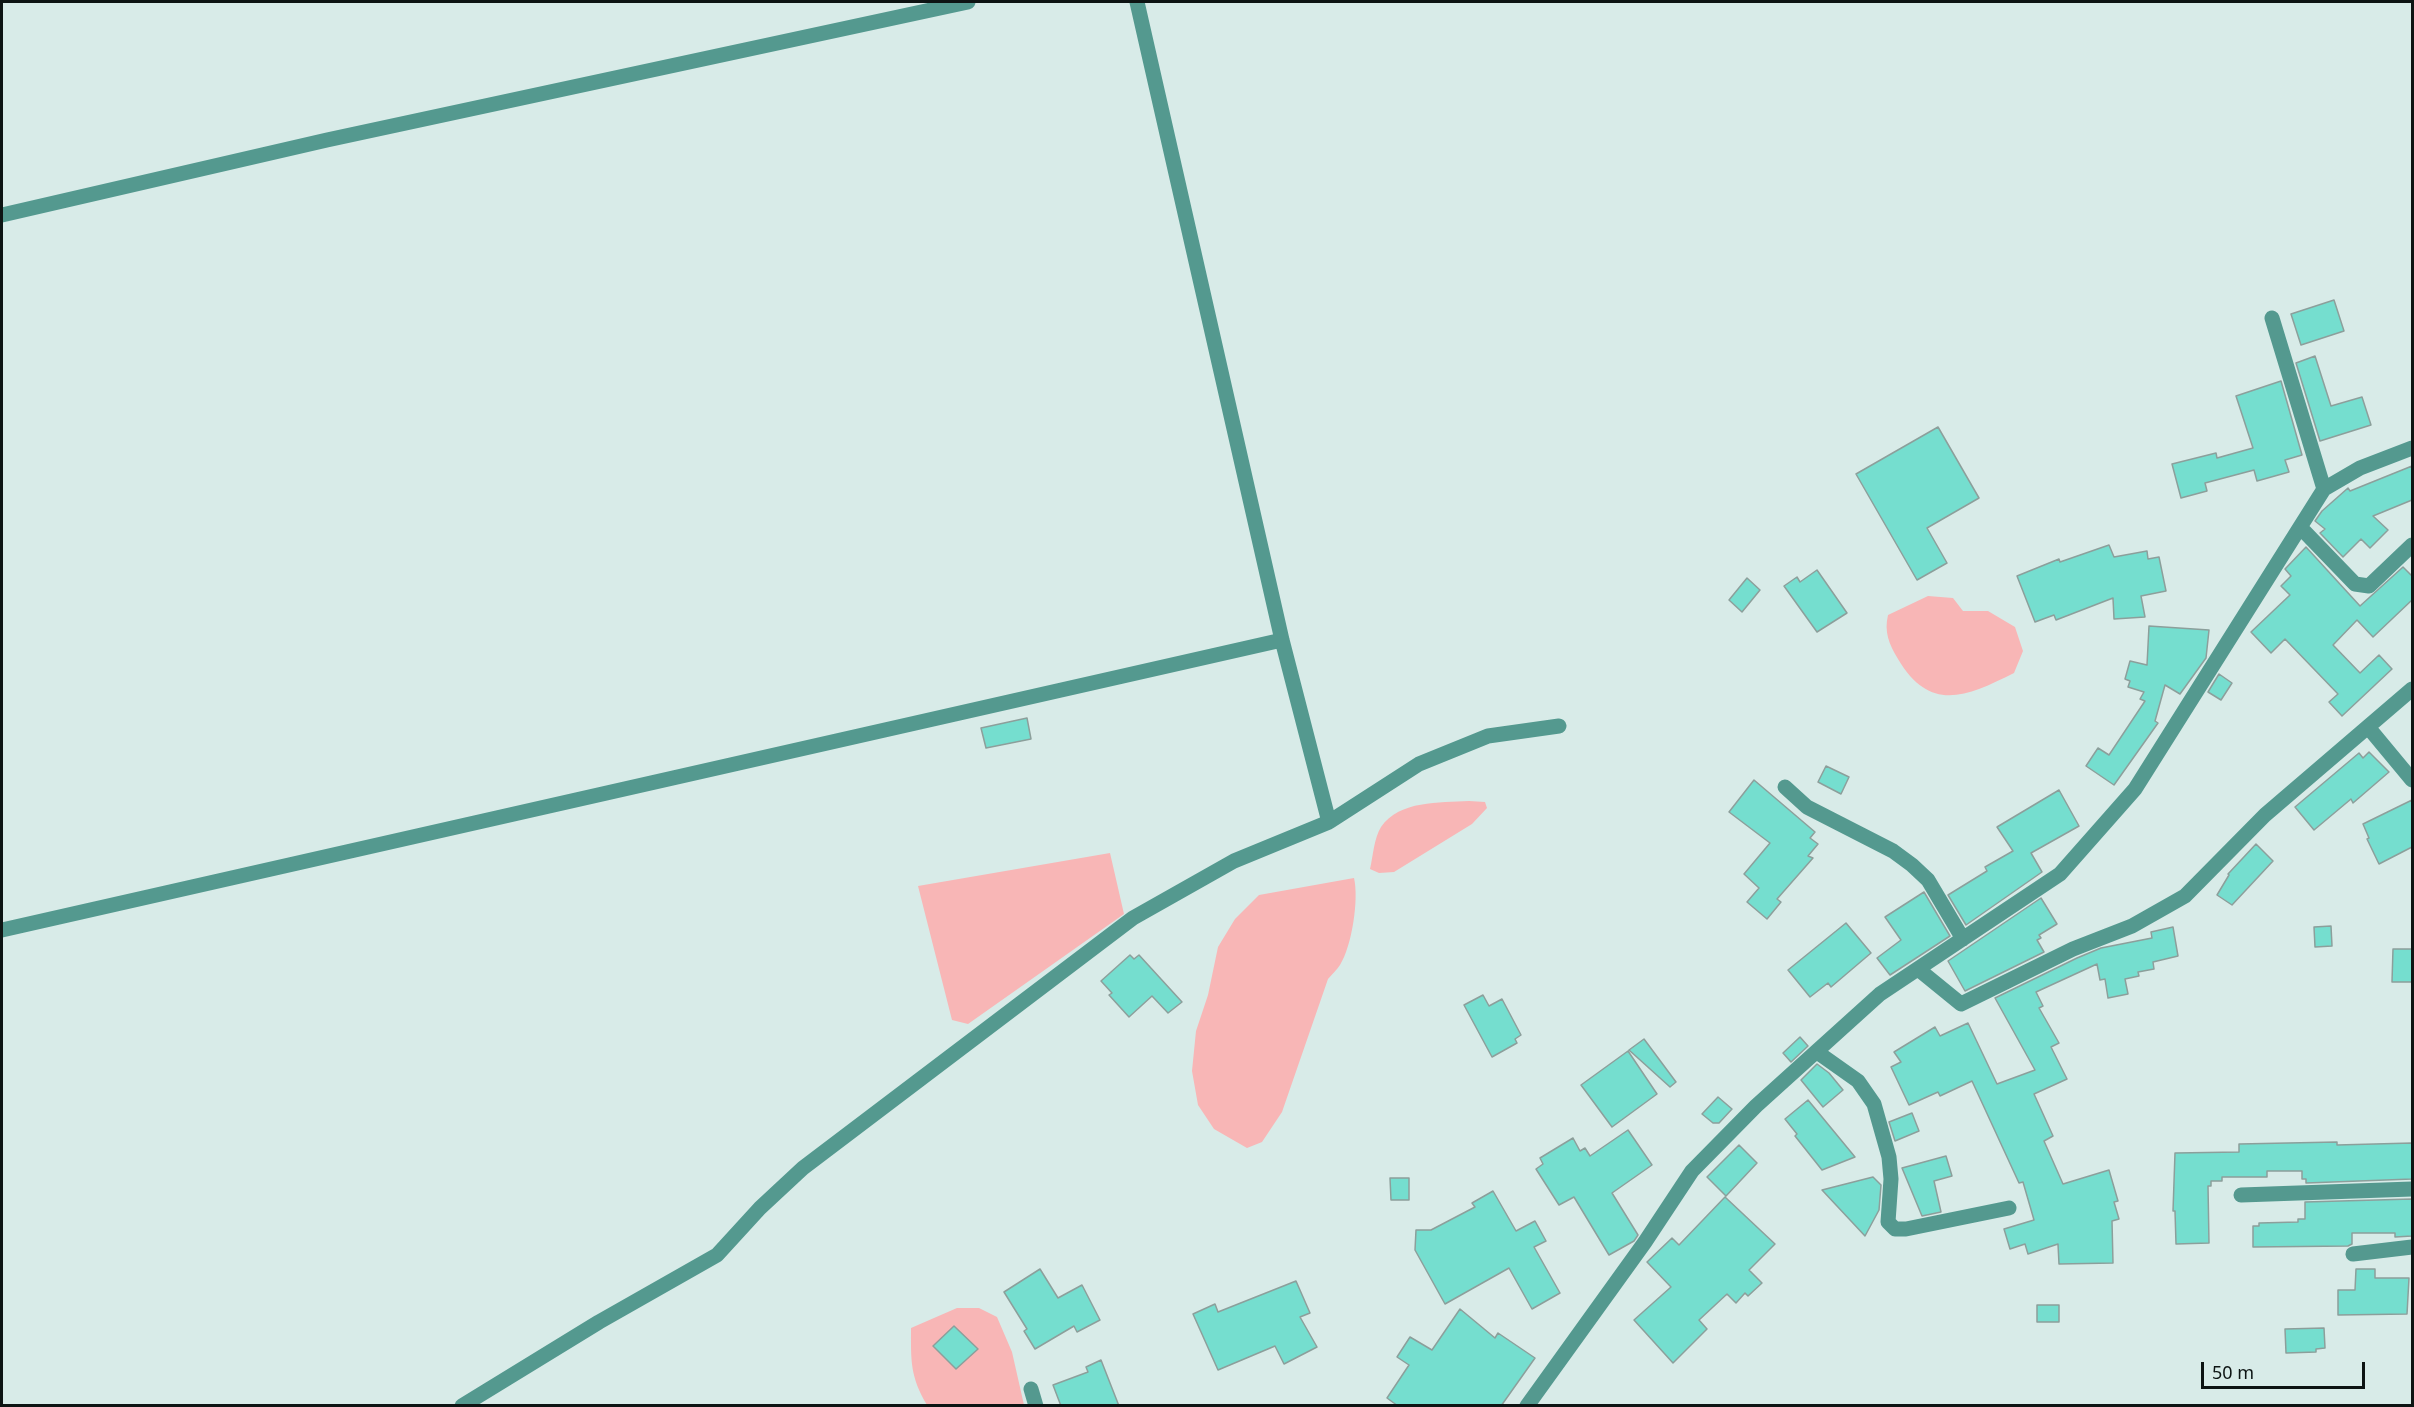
<!DOCTYPE html>
<style>
body{margin:0}
#map{position:relative;width:2414px;height:1407px;overflow:hidden;background:#d8ebe8;font-family:"Noto Sans",sans-serif}
canvas{display:block}
.frame{position:absolute;inset:0;border:3px solid #0d1413;pointer-events:none}
.scale{position:absolute;left:2201px;top:1362px;width:164px;height:27px;box-sizing:border-box;border:3px solid #0d1413;border-top:0;padding-left:8px;font-size:18px;line-height:21px;white-space:nowrap;color:#0d1413;-webkit-text-stroke:4px #d8ebe8;paint-order:stroke}
</style>
<div id="map">
<canvas width="2414" height="1407"></canvas>
<div class="frame"></div>
<div class="scale">50 m</div>
</div>
<script>
const g = document.querySelector('canvas').getContext('2d');
g.lineJoin = 'round';
function fillPath(path, color) {
  g.fillStyle = color;
  g.fill(path, 'evenodd');
}
function strokePath(path, color, width, dash) {
  g.strokeStyle = color;
  g.lineWidth = width;
  g.lineCap = dash ? 'butt' : 'round';
  g.setLineDash(dash || []);
  g.stroke(path);
}
fillPath(new Path2D(`
 M1928 596 1953 598 1963 611H1988L2015 627 2023 651 2014 673C1966 697 1930 713 1898 659 1889 644 1884 632 1888 615Z
 M1469 801 1485 802 1487 808 1472 824 1394 872 1379 873 1370 869C1373 856 1374 838 1381 827 1400 800 1439 803 1469 801Z
 M1110 853 1124 914 968 1024 952 1020 918 886Z
 M1354 878C1359 899 1352 946 1340 965 1337 970 1332 974 1328 979L1282 1112 1262 1142 1247 1148 1214 1129 1198 1105 1192 1071 1196 1031 1208 995 1218 947 1235 919 1259 895Z
 M957 1308H979L997 1317 1012 1352 1024 1405H927C910 1376 911 1361 911 1328Z`), '#f8b6b6');
const building = new Path2D(`
 M2334 300 2344 331 2301 345 2291 314Z
 M2315 356 2331 406 2362 397 2371 425 2320 441 2296 363Z
 M2281 381 2302 455 2285 460 2289 472 2257 481 2254 470 2205 483 2207 491 2181 498 2172 464 2216 453 2217 458 2253 448 2236 396Z
 M1938 427 1979 498 1927 528 1947 563 1917 580 1856 474Z
 M2412 466V500L2373 516 2388 530 2370 548 2361 539 2343 557 2320 533 2325 529 2315 521 2322 511 2348 488 2350 491Z
 M2109 545 2114 557 2147 551 2148 559 2159 557 2166 591 2141 596 2145 617 2114 619 2113 598 2056 620 2054 615 2035 622 2017 576 2059 559 2060 562Z
 M2306 547 2360 606 2403 567 2412 576V600L2373 637 2357 620 2333 645 2360 673 2379 655 2392 669 2342 716 2329 702 2338 694 2285 639 2271 653 2251 632 2290 595 2281 586 2291 576 2285 569Z
 M1817 570 1847 613 1817 632 1784 586 1797 577 1800 582Z
 M1747 578 1760 590 1742 612 1729 600Z
 M2149 626 2209 630 2206 658 2180 694 2165 685 2155 721 2158 723 2114 785 2086 766 2098 748 2109 755 2145 701 2140 699 2144 692 2128 687 2130 681 2125 679 2130 661 2147 665Z
 M2219 674 2232 683 2221 700 2208 692Z
 M1027 718 1031 739 986 748 981 728Z
 M2369 752 2389 772 2353 803 2351 799 2314 830 2295 807 2359 753 2363 758Z
 M1826 766 1849 777 1841 794 1818 782Z
 M1754 780 1815 832 1810 838 1818 844 1808 856 1813 858 1777 899 1781 902 1767 919 1747 902 1759 888 1744 874 1770 843 1729 812Z
 M2059 790 2079 826 2031 853 2042 872 1966 925 1948 895 1987 871 1985 867 2013 851 1997 827Z
 M2412 800V847L2379 864 2367 839 2369 838 2363 824Z
 M2256 844 2273 861 2232 905 2217 895 2229 875 2228 874Z
 M1924 892 1950 936 1890 975 1877 958 1901 940 1885 917Z
 M2041 898 2057 924 2039 935 2041 938 2037 940 2044 952 1965 991 1948 961Z
 M1846 923 1871 953 1831 987 1828 983 1810 997 1788 970Z
 M2331 926 2332 946 2315 947 2314 927Z
 M2173 927 2178 956 2153 962 2154 969 2138 972 2139 976 2125 979 2128 994 2108 998 2105 979 2100 980 2097 964 2036 992 2043 1006 2039 1008 2059 1043 2051 1047 2067 1079 2034 1094 2053 1136 2044 1141 2063 1184 2109 1170 2118 1201 2114 1202 2119 1219 2112 1221 2113 1263 2059 1264 2058 1244 2028 1254 2025 1244 2010 1249 2004 1229 2034 1220 2023 1182 2019 1183 1972 1081 1940 1096 1938 1092 1909 1105 1891 1067 1901 1062 1894 1052 1935 1027 1940 1036 1968 1023 1997 1084 2035 1070 1995 998 2077 958 2101 948 2152 938 2151 932Z
 M2393 949H2412V982H2392Z
 M1130 955 1134 959 1139 955 1182 1002 1168 1013 1152 996 1129 1017 1109 995 1112 993 1101 981Z
 M1483 995 1489 1006 1502 999 1521 1035 1515 1039 1517 1043 1492 1057 1464 1005Z
 M1800 1037 1808 1046 1791 1062 1783 1053Z
 M1644 1039 1676 1082 1670 1087 1629 1050Z
 M1628 1051 1657 1094 1612 1127 1581 1085Z
 M1817 1064 1829 1073 1843 1090 1823 1107 1801 1080Z
 M1718 1097 1732 1109 1719 1123H1713L1702 1114Z
 M1808 1100 1855 1157 1822 1170 1795 1136 1797 1134 1785 1119Z
 M1912 1113 1919 1131 1895 1141 1889 1122Z
 M1628 1130 1652 1165 1612 1193 1638 1235 1634 1241 1609 1255 1574 1197 1559 1205 1536 1169 1543 1164 1540 1158 1573 1138 1580 1151 1585 1148 1590 1156Z
 M2337 1142V1145L2412 1143V1179L2306 1183V1179H2302V1171H2267V1177H2222V1181H2211V1186H2208L2209 1243 2176 1244 2175 1211H2173L2175 1153 2239 1152V1144Z
 M1739 1145 1757 1163 1726 1196 1707 1177Z
 M1946 1156 1952 1176 1934 1181 1941 1212 1922 1216 1902 1168Z
 M1873 1177 1881 1185 1879 1210 1865 1236 1822 1190Z
 M1390 1178H1409V1200H1391Z
 M1493 1191 1516 1231 1535 1221 1546 1241 1534 1247 1560 1293 1532 1309 1509 1268 1445 1304 1415 1250 1416 1230H1431L1475 1207 1472 1203Z
 M1725 1197 1775 1244 1749 1270 1762 1283 1748 1296 1745 1293 1736 1303 1727 1294 1699 1320 1707 1329 1673 1363 1634 1320 1671 1287 1647 1262 1672 1238 1679 1245Z
 M2412 1199V1236L2395 1237V1233H2352V1244L2348 1246 2253 1247V1226H2259V1223L2298 1222V1219H2305V1202Z
 M1040 1269 1058 1298 1082 1285 1100 1320 1077 1332 1074 1326 1035 1349 1024 1331 1027 1329 1004 1292Z
 M2356 1269H2375V1278H2409L2407 1314 2338 1315V1290H2355Z
 M1296 1281 1310 1313 1300 1317 1317 1347 1284 1364 1275 1346 1218 1370 1193 1314 1215 1304 1218 1312Z
 M2037 1305H2059V1322H2037Z
 M1460 1309 1495 1338 1498 1333 1535 1358 1501 1406H1398L1387 1398 1409 1365 1397 1357 1410 1337 1432 1350Z
 M954 1326 978 1349 956 1369 933 1346Z
 M2324 1328 2325 1348 2316 1349V1352L2286 1353 2285 1329Z
 M1101 1360 1119 1406H1061L1053 1385 1088 1372 1086 1367Z`);
fillPath(building, '#75decf');
strokePath(building, '#8c9f9b', 1.5);
strokePath(new Path2D(`
 M1137 2 1282 640 1329 822
 M2 215 327 140 968 2
 M2272 318 2324 489
 M2301 528 2355 584 2369 586 2412 545
 M2368 727 2412 780
 M1785 787 1807 807 1893 851 1912 865 1928 880 1963 939
 M2 930 1282 640
 M1918 969 1961 1004 2073 949 2132 926 2185 896 2265 815 2412 689
 M1817 1052 1858 1081 1874 1104 1889 1157 1891 1179 1888 1222 1895 1229H1906L2009 1208
 M2241 1195 2412 1189
 M2353 1254 2412 1247
 M1031 1389 1036 1406
 M462 1406 599 1322 717 1255 760 1208 803 1168 1133 918 1234 861 1329 822 1419 764 1488 736 1559 726
 M1527 1406 1645 1242 1692 1171 1756 1106 1880 994 2060 874 2135 789 2324 489 2360 468 2412 448`), '#54998f', 15);
</script>
